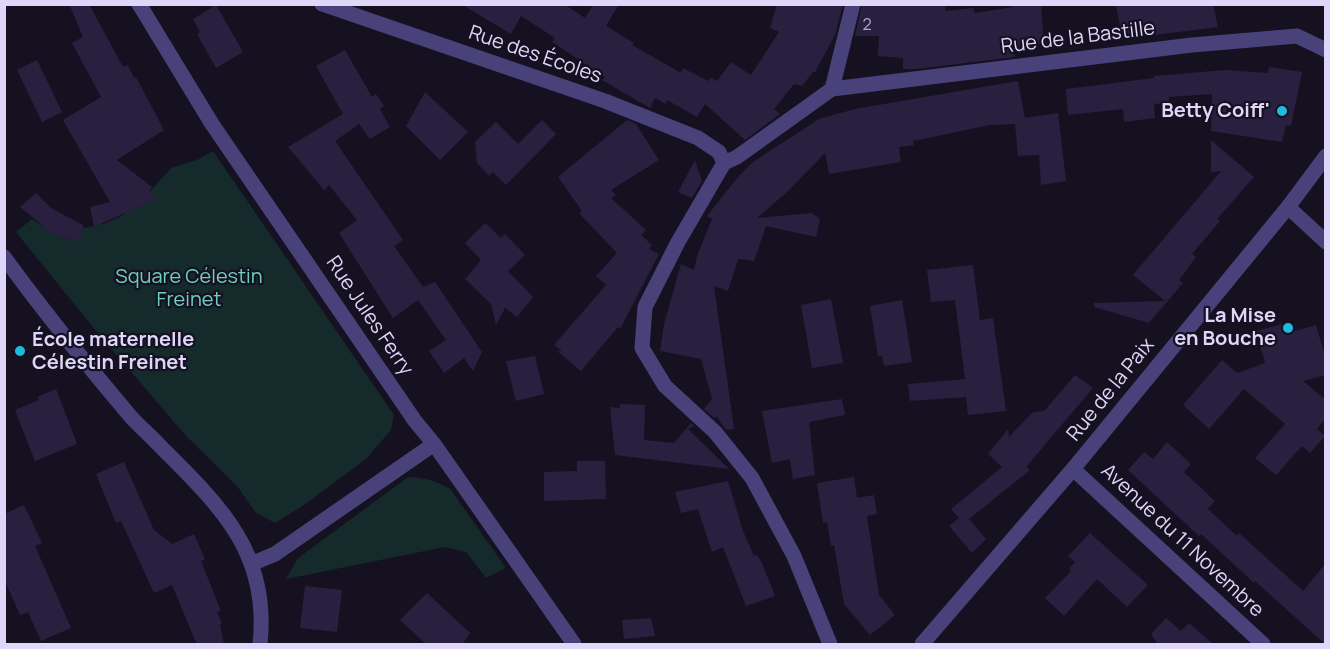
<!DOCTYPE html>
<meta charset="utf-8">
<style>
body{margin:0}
#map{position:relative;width:1330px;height:649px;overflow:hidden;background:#151121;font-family:Manrope,sans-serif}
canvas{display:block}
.frame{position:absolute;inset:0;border:6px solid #ded7f9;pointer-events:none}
</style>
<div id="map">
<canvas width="1330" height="649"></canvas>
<div class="frame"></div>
</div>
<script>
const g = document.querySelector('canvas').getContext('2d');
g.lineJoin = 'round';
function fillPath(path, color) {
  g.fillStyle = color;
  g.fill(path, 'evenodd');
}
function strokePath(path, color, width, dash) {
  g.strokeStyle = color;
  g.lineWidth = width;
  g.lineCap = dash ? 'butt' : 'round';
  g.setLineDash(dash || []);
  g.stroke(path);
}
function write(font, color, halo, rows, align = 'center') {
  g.font = font + ' Manrope,sans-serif';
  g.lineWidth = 4.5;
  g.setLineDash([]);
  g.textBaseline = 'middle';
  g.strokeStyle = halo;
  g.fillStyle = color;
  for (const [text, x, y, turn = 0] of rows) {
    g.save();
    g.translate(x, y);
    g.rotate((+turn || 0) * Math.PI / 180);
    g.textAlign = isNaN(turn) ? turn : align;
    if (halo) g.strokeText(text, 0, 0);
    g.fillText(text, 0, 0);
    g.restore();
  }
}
fillPath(new Path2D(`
 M213 151 394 415 391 430 366 459 304 505 275 523 256 513 237 486 186 436 96 331 16 232 32 219 58 236 81 242 83 228 103 224 120 217 146 196 171 168 199 159Z
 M408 477C425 478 436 480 451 490L506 568 486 578 466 552 445 547 286 579 298 558Z`), '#152a2b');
fillPath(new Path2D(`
 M69 4H89L123 67 128 65 134 78 136 77 164 130 117 160 152 187 149 192 152 191 155 199 94 227 90 207 110 202 63 120 101 97 72 43 83 37Z
 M461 4H564L585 18 594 4H619L606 26 634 43 632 45 681 73 683 68 708 81 711 78 717 81 731 62 751 75 779 32 770 28 777 4H843L835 35 815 72H813L802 86 794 84 774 109 780 114 745 140 705 104 697 117 667 100 666 104 655 98 650 108 602 80 605 77 552 42 555 38 521 16 511 34Z
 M862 4H945V11L973 8 975 13 1013 7V4H1041L1044 43 1013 48 1015 57 916 69H903V58L878 56 879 36H855Z
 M1116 4H1213L1218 27 1122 39Z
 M216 5 243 52 216 68 197 34 200 32 193 19Z
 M345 50 372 97 376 94 384 106 380 109 390 127 370 139 359 124 335 141 403 240 394 246 423 287 435 282 482 352 473 371 464 358 444 373 429 351 446 340 418 300 393 318 339 233 357 220 329 185 324 190 288 147 343 114 316 66Z
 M37 60 62 112 42 122 17 70Z
 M1269 67 1302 72 1291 126 1286 125 1282 142 1211 131 1212 94 1169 97V103L1154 104 1155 118 1124 122 1123 109 1068 115 1066 89 1154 78V76L1225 70 1268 73Z
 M1018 81 1025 118 1058 113 1066 181 1041 185 1039 155 1018 156 1015 124 990 125 913 141 914 145 899 147 901 162 829 174 825 153 787 192 757 218 812 213 820 219 816 237 766 226 754 261 738 259 728 291 714 286 734 429 726 430 717 417 714 418 704 409 712 399 701 359 660 351 664 324 681 264 694 270 697 256 712 219 707 216 738 177 753 162 819 119 855 109Z
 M425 92 468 132 440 160 406 126Z
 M542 120 556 134 506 185 493 172 489 176 477 163 475 142 496 122 518 144Z
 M627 120 636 124 659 160 611 190 616 195 611 198 646 230 641 235 652 245 649 249 659 254 620 329 618 327 581 371 557 351H562L554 345 606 285 596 276 617 253 579 213 582 211 558 177Z
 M1211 140 1254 177 1217 219 1220 221 1192 254 1196 257 1179 280 1183 283 1149 323 1094 307V303L1165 301 1133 275 1221 171 1211 172Z
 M695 160 702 181 692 198 678 192Z
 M36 193 51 208 83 225 81 242 58 236 48 230 20 207Z
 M485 223 501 238 505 234 525 255 508 271 533 297 517 317 505 308 496 325 491 304 465 279 481 260 465 243Z
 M973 265 980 320 993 318 1006 411 968 415 966 397 910 401 908 384 965 379 955 300 931 302 927 270Z
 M831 299 843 363 812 368 801 305Z
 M902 300 912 362 884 366 882 356H878L870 306Z
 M1283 324 1295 331 1316 325 1326 359V375L1303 381 1326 400V418L1317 429 1325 436 1310 453 1302 446 1276 475 1255 458 1285 424 1244 389 1209 429 1183 405 1222 360 1237 373 1265 363 1256 331Z
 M535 356 544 394 516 401 506 361Z
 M1075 375 1093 388 1026 467 1030 470 969 519 986 539 972 553 949 526 959 518 951 509 1002 467 988 454 1008 429 1009 437 1033 412 1044 411Z
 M56 389 77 444 35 461 15 410 39 400 37 397Z
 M842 399 845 415 809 422 815 475 793 479 790 459 772 463 762 411Z
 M620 404 645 405 644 440 674 443 691 423 694 426 688 429 729 469 615 455 610 407 620 408Z
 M1167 442 1191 464 1184 472 1215 501 1208 509 1237 536 1239 533 1303 591 1326 563V645L1255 581 1254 583 1201 534 1199 536 1128 470 1144 452 1153 459Z
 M577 461H605L606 499 544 501V472L577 471Z
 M124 462 154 530 172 544 194 534 205 559 201 561 221 611 217 612 222 623 220 624 224 645H197L172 585 154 593 121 521 116 523 96 474Z
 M854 477 857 498 874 495 877 514 867 516 879 595 895 615 870 635 844 604 834 545 831 546 827 522 823 523 817 483Z
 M728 481 743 531 754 556 757 555 762 563 775 596 746 606 723 547 712 552 698 509 681 513 675 492Z
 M24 505 42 543 35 546 71 628 41 641 28 612 20 615 4 579V514Z
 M1090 533 1148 585 1127 607 1097 579 1064 616 1045 598 1071 571 1069 569 1075 562 1068 556Z
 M305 586 342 590 337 632 300 628Z
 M427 593 470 633 462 645H427L400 620Z
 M651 618 655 636 624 639 622 620Z
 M1166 618 1181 631 1189 623 1214 645H1158L1151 634Z`), '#292040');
strokePath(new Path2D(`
 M139 4 212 124 415 421 434 444 574 644
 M322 4 605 101 698 138 719 152 724 163
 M832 89 853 4
 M724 163 737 157 832 89 1192 45 1297 36 1326 50
 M724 163 678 242 645 307 642 348 665 386 715 432 752 478 794 556 830 644
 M1288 207 1326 242
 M4 257C44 312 87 365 131 417 140 427 151 436 160 446 219 505 270 552 260 644
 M1073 469 1263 644
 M251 564 275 554 434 444
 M922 644 1073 469 1288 207 1326 156`), '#49427a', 15);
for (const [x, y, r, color] of [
 [1282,111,6,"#1fbbde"],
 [1288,328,6,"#1fbbde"],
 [20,351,6,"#1fbbde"]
]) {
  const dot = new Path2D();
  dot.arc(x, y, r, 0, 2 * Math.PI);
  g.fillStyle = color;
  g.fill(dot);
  strokePath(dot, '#151121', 2);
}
write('16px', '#b1a9cb', null, [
 ["2",867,26]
]);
write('20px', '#ded7f9', '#151121', [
 ["Rue de la Bastille",1078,38,-7],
 ["Rue des Écoles",535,55,19],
 ["Rue Jules Ferry",369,316,56],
 ["Rue de la Paix",1111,390,-51],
 ["Avenue du 11 Novembre",1182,541,43]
]);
write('bold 20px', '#ded7f9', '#151121', [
 ["Betty Coiff'",1270,111],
 ["La Mise",1276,316],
 ["en Bouche",1276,339],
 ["École maternelle",32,340,"left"],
 ["Célestin Freinet",32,363,"left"]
], 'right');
write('20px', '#6dd0bf', '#151121', [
 ["Square Célestin",189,277],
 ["Freinet",189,300]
]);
</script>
